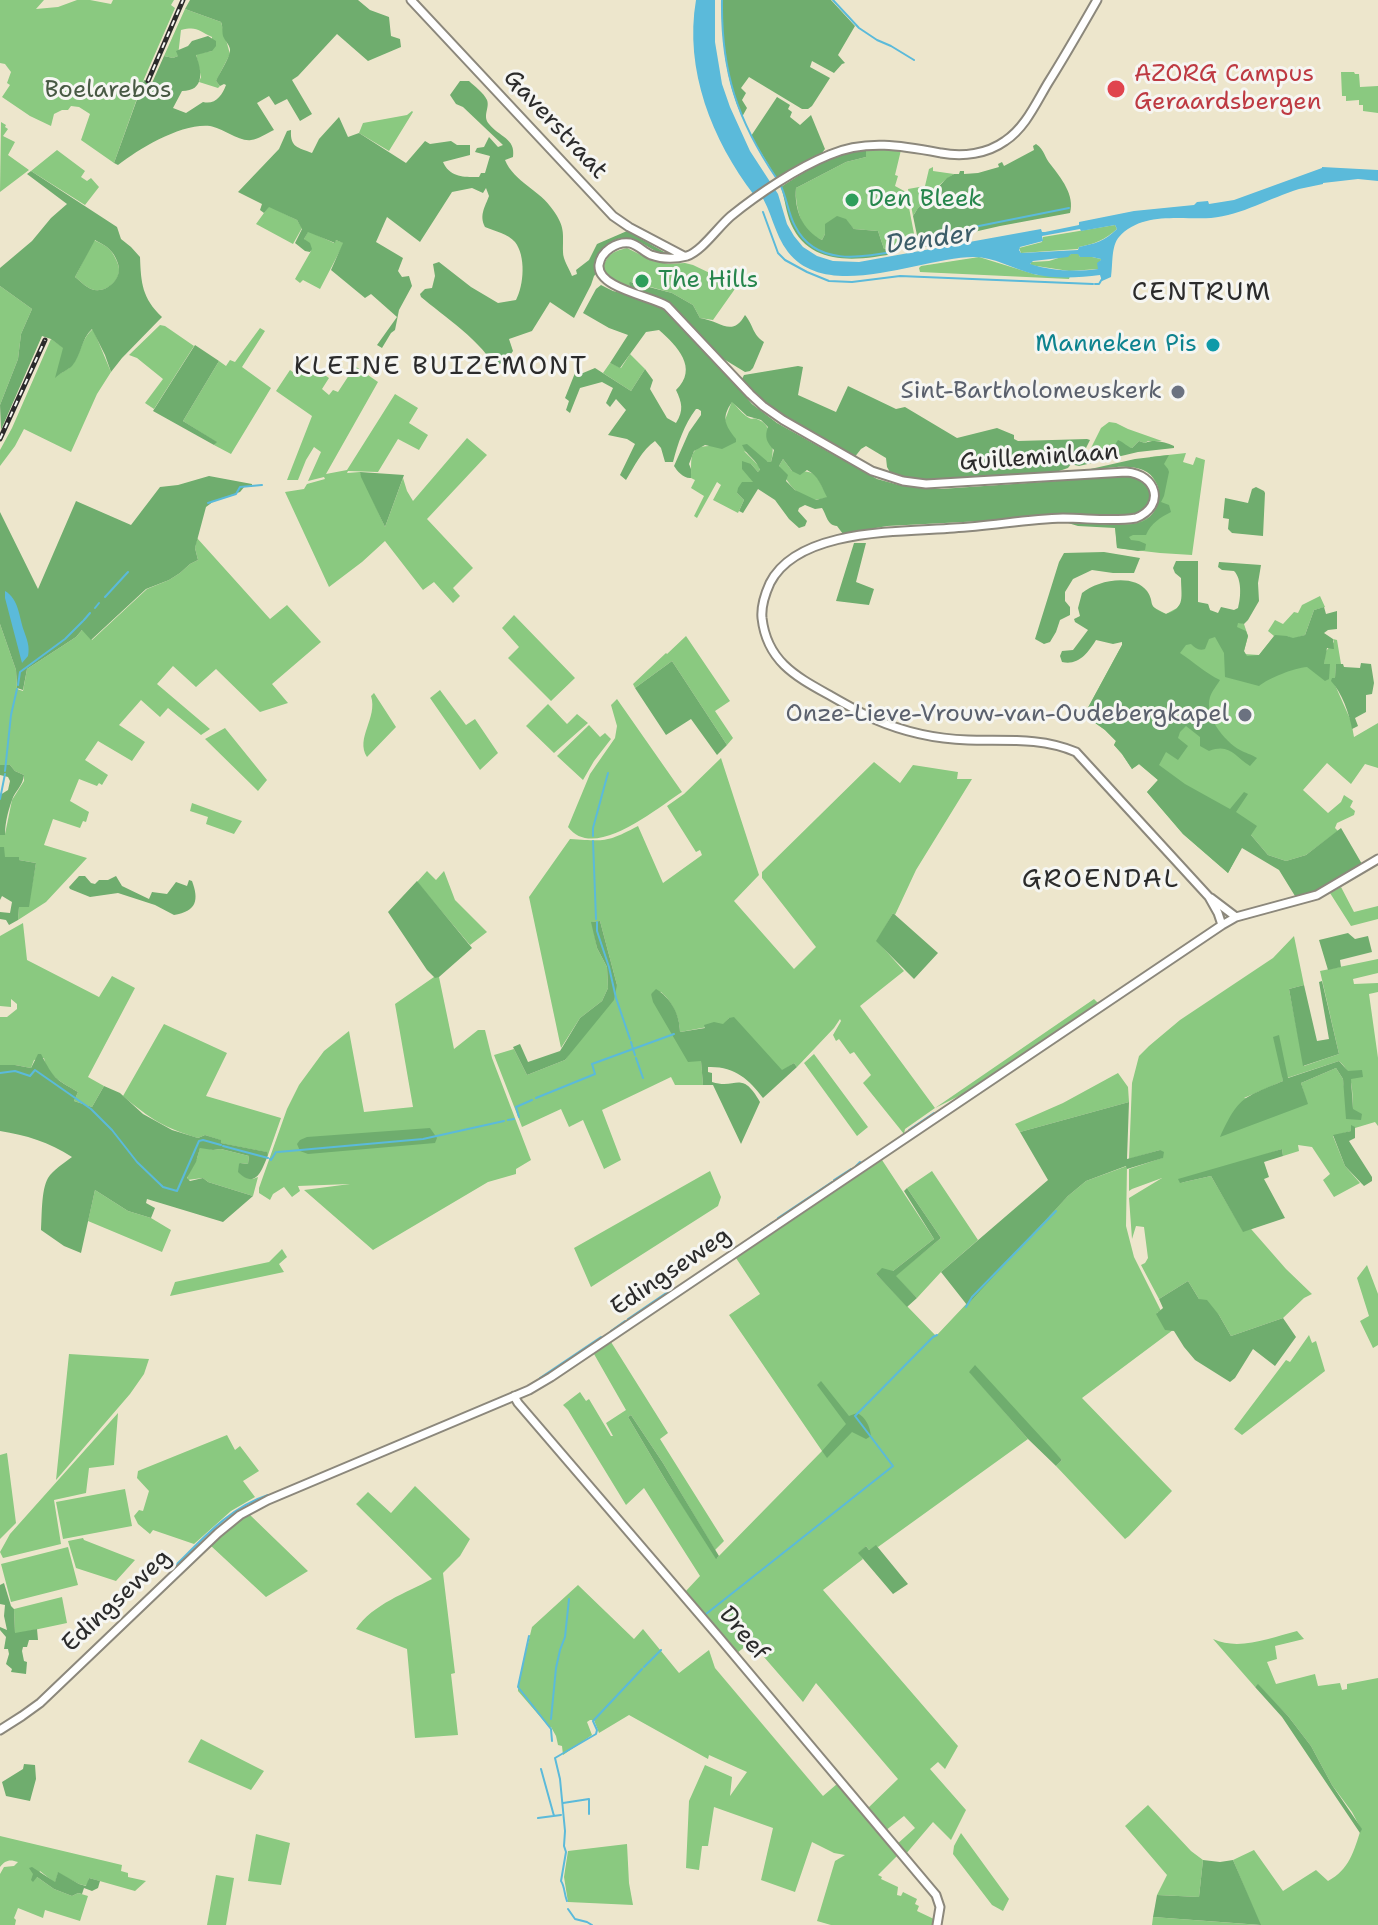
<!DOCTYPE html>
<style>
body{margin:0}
canvas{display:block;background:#ede6cc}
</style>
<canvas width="1378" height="1925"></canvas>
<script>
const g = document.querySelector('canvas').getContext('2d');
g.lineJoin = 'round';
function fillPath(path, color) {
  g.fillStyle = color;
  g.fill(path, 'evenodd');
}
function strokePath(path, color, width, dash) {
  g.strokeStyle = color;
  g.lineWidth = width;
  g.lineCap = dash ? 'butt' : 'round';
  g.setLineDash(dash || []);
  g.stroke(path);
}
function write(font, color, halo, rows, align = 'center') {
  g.font = font + ' "Shantell Sans",sans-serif';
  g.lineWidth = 6;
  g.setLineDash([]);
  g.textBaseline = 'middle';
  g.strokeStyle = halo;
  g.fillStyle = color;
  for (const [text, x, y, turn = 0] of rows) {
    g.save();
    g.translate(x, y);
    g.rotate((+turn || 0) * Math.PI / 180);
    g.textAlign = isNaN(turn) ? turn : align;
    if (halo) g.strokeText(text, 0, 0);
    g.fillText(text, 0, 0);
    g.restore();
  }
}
fillPath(new Path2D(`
 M0 0H44L36 9 58 7 77 0H90L111 4 113 0H174L171 5 175 8 144 79 114 163 81 140 90 114 79 107 71 106 68 110H62L54 114 51 126 30 116 2 97 10 85 7 83 11 72 5 64 0 63Z
 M185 9 221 22 230 54 216 81 220 86 218 88 199 82 201 77 196 54 212 51V37C198 31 198 26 181 30L178 56 173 58 164 56Z
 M1341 72H1354L1355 74H1359L1360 87 1378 86V113L1363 111V105H1359V100L1346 101V96H1342Z
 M412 111 413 112 389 151 359 133 363 123 407 115Z
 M1 122 6 125 5 127 8 129 3 136 15 142 8 155 29 170 0 192Z
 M57 150 85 171 81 177 87 181 91 178 99 187 85 205 31 171Z
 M866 150H901L895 175 898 176 895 186 906 192 916 244 884 249 878 231 854 229 845 219 825 234 822 240C818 238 813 236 810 233 799 223 795 202 796 188L846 162 866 157Z
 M933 167V171L954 174C940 182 921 202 913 216L908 189 925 186 929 169Z
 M269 206 297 220 302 228 293 244 256 224Z
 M1115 225 1117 229C1105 240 1094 244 1079 247L1078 249 1021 253 1019 248 1042 242 1043 237Z
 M308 231 334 243 336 240 344 243 320 289 303 280 300 283 295 279 311 251 304 239Z
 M94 240C100 243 107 246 111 251 114 255 119 264 119 269 120 282 104 294 91 289 86 287 80 281 75 277Z
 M627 248 653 261 668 264 685 263 693 265 737 286 713 320 700 318 693 305 672 293 633 282 629 284 631 288C619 284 608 280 603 268 607 254 614 251 627 248Z
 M1071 254H1079L1080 257H1092L1101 259 1099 269 1069 271 1030 265 1031 262 1049 261Z
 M979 257 1037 275 1070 276 1069 279 920 272 919 268 921 266Z
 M0 286 32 309 21 334 18 359 0 405Z
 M160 325 165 326 194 346 154 409 145 403 163 379 137 358 129 355Z
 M260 328 265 331 242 367 271 388 231 454 214 445 216 442 183 421 219 361 226 366 230 360 235 362Z
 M93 329 111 372 97 394 71 452 24 429 15 446 0 466V450L12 428 51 339 64 348 57 375C61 373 65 371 69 368 81 358 80 339 93 329Z
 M630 354 645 369 631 391 603 373 610 363 621 368Z
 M355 366 378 382 326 474 347 470 395 394 418 408 409 423 428 435 419 450 398 439 378 472 348 471 347 473 360 472 385 527 403 478 407 491 413 501 467 438 487 455 427 519 473 568 453 588 460 596 453 603 434 582 423 590 385 541 362 562 329 587 285 492 304 489 307 484 325 479 324 477 308 481 321 452 314 447 306 460 298 480H287L312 416 276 391 290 370 297 375 302 367 309 373 313 367 329 378 322 389 329 395 333 390 338 392Z
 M732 401C736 406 741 412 746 416 755 422 750 416 759 420 773 426 775 449 771 462H768L744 451 759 466 760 471 758 472 751 464 753 482 749 483 737 493 744 500 738 513 713 500 721 485 717 482 697 518 694 516 704 496 691 488 695 480 691 478C692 462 687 446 709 446L726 426 725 420Z
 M1109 422 1116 423 1128 429 1162 441H1148L1145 443 1139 441 1132 448 1116 446 1111 453 1102 451 1099 457 1086 458 1101 428Z
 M1186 453 1183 462 1193 465 1196 457 1205 460 1192 555 1160 553 1117 548 1115 524C1138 523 1169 519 1158 486 1156 482 1153 479 1151 475 1149 470 1150 462 1150 457Z
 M783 459 792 471C819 470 816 476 828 497 827 498 815 500 814 500 797 497 785 480 779 466Z
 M197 538 270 619 287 605 321 642 272 684 288 703 260 712 216 669 196 687 173 666 157 684 210 729 201 735 168 708 160 717 141 700 119 725 145 742 132 761 98 741 85 760 108 775 102 785 99 783 97 786 79 779 70 801 89 812 86 822 83 821 80 828 53 819 44 845 87 858 46 902 18 920 19 906 28 907 36 863 19 860V857H4V847H0V835L5 834 12 800 24 781V775L15 771 10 765H0V624L16 670 17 689 23 691 27 669 76 637 83 629 92 640 147 589 169 580 180 573 190 564 198 560 195 548Z
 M1320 596 1325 607 1314 610 1305 635 1293 639 1287 636 1328 678 1329 664H1324L1325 652 1334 642 1333 639 1337 640 1341 664H1336L1335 685 1351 721 1354 737 1378 723V768L1365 764 1351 784 1327 763 1303 790 1328 813 1341 802 1344 795 1353 801 1350 807 1355 811 1354 815 1337 823 1335 828 1338 831 1306 855 1286 861 1268 855 1251 835 1241 848 1228 873 1183 834 1147 792 1158 780 1139 764 1132 769 1122 754 1114 745 1116 741 1105 730 1084 715 1122 645 1151 606 1166 614 1177 608 1181 603 1208 604 1210 611 1244 624 1248 636 1244 651V654L1259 655 1274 636 1268 631 1275 620 1283 624 1294 612 1298 613 1302 605Z
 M514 615 575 678 551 701 508 658 519 647 502 628Z
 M686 636 730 701 715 711 733 738 727 745 672 661 635 688 633 684 666 653 667 654Z
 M440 690 466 725 475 719 498 753 480 770 430 698Z
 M374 693 396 727 367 757C355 738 378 718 371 696Z
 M617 699 682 792C657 808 594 862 568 827L590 774 615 738 617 726 611 705Z
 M548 704 567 724 577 714 588 723 554 753 526 726Z
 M589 725 600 737 605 733 611 739 594 761 583 780 557 756Z
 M225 728 267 780 258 791 205 739Z
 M721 758 759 875 734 901 794 969 816 947 762 878V872L874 762 900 783 913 765 958 772 957 779H972L916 870 895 915 893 913 877 941 904 971 860 1006 935 1108 1094 999 1098 1003 963 1094 935 1108 905 1129 904 1134 863 1083 871 1075 854 1052 850 1054 839 1039 836 1041 833 1035 841 1021 840 1019 834 1028 797 1067 794 1063 782 1071 729 1018 724 1024 680 1032C680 1018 672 1001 661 992L651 994 701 1060 703 1085H675L671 1077 602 1110 621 1160 604 1169 583 1120 569 1127 561 1109 522 1127 494 1055 514 1049 527 1075 565 1060 617 985 600 921 592 922 597 948 607 967 608 988 602 1001 580 1018 561 1048 529 897 570 839C605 841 606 843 638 826L663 883 702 855 700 850 696 852 667 806 684 794Z
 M192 803 242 821 234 834 206 824 208 817 190 811Z
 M427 871 436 880 444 871 455 900 487 932 470 945 417 882Z
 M1341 887 1354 912 1378 906V919L1351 926 1330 893Z
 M23 923 27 960 99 997 112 976 135 988 88 1077 104 1086 92 1107 74 1101 78 1092C63 1083 47 1076 44 1058L34 1060 31 1068 15 1065H0V1017H7L17 1009V1004L11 999V1007L0 1006V936Z
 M1294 936 1304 985 1289 989 1304 1066 1339 1054 1320 971 1378 959V973L1353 979 1354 984 1378 983V992L1369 994 1378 1058V1126L1375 1122 1355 1128V1127L1351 1131 1333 1136 1345 1166 1360 1183 1334 1197 1323 1180 1330 1174 1312 1147 1298 1145 1299 1151 1283 1156 1282 1149 1180 1183 1211 1176 1243 1231 1251 1229 1286 1269 1312 1294 1304 1298 1283 1318 1231 1336 1219 1315 1199 1299 1188 1281 1159 1299 1141 1265 1145 1263 1148 1258 1144 1227 1136 1226 1132 1239 1129 1198 1162 1178 1132 1189 1129 1191V1169L1162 1158 1160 1150 1129 1159 1132 1083 1139 1056 1149 1046 1180 1020 1273 958ZM1278 1035 1287 1078 1339 1061C1354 1074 1352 1091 1353 1109L1345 1094 1343 1079 1336 1068 1301 1083 1307 1104 1244 1098 1283 1081Z
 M434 977H439L454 1049 478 1030H485L492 1058 531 1160 516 1169V1174L488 1182 373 1250 304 1190 350 1184 298 1186 300 1191 292 1197 284 1187 273 1194 270 1200 259 1193V1188L287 1109 299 1085 324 1051 349 1031 364 1112 413 1107 395 1004Z
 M164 1024 227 1053 206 1096 281 1118 268 1155 266 1152 220 1143V1140L205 1135 198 1138C165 1128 150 1119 123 1096Z
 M814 1054 868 1127 857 1136 804 1063Z
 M1118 1073 1128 1087 1129 1102 1020 1132 1015 1124 1063 1103Z
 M203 1147 213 1150 221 1149 249 1156 248 1164 240 1163 246 1178 253 1179 258 1177 253 1196 208 1182 203 1178 187 1180C188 1173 192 1169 195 1162 198 1158 198 1153 200 1148Z
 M882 1160 934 1239 893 1271 876 1274 936 1336 1068 1196 1086 1181 1127 1166 1126 1226 1134 1257 1161 1311 1157 1313 1173 1330 1082 1398 1172 1491 1129 1536 1125 1539 1056 1466 1062 1460 969 1371 1028 1439 878 1547 876 1546 869 1550 866 1546 859 1553 863 1559 823 1590 958 1746 945 1769 938 1762 930 1769 966 1810 951 1840 933 1822 905 1855 896 1845 915 1828 904 1816 885 1831 867 1809 898 1779 816 1683 803 1702 751 1642 737 1653 685 1592 700 1576 644 1488 626 1505 568 1410 563 1405 580 1392 586 1401 589 1399 611 1436H613L606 1423 626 1410 594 1354 611 1342 668 1433 660 1439 724 1541 715 1550 663 1463 631 1415 628 1417 666 1481 717 1558 822 1451 729 1315 760 1294 736 1258Z
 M710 1171 721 1197 718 1206 591 1287 574 1248Z
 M932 1171 978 1240 941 1272 917 1298 895 1276 941 1238 907 1188Z
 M95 1190 128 1211 151 1218 171 1230 162 1252 88 1221Z
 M282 1249 287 1257 279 1264 284 1272 170 1296 175 1282 269 1262Z
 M1367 1265 1378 1294V1345L1373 1348 1360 1321 1369 1316 1357 1278Z
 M1309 1335 1312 1343 1316 1341 1325 1371 1242 1435 1234 1429 1286 1360 1290 1362Z
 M69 1354 149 1359 144 1374 130 1394 56 1480Z
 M118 1413 114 1465 89 1468 86 1493 54 1500 61 1544 3 1558 0 1552 10 1534Z
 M227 1435 235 1450 240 1446 259 1471 243 1481 255 1497 231 1511 194 1544 153 1530 150 1534 138 1524 134 1516 139 1510 143 1511 149 1491 137 1478 138 1471Z
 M7 1453 16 1523 0 1539V1455Z
 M415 1486 470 1539 460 1556 443 1573 455 1673 451 1674 458 1735 415 1738 407 1649 356 1629C373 1604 406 1593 432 1579L356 1504 368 1492 391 1513Z
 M125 1489 132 1526 63 1539 56 1502Z
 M249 1514 308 1571 266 1597 210 1545 233 1524Z
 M83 1538 84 1540 135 1560 116 1581 76 1568 68 1541Z
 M68 1547 78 1585 11 1602 1 1564Z
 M578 1585 634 1639 643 1629 679 1673 709 1650 715 1668 823 1796 837 1784 898 1855 878 1875 882 1877 881 1879 898 1887 897 1895 901 1896 903 1892 917 1899 915 1904 919 1906 917 1911 936 1920 935 1925H831L817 1921 835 1861 845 1855 834 1853 812 1842 795 1892 761 1880 773 1828 714 1807 708 1846H702L699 1870 686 1868 689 1801 705 1765 732 1777 730 1796 747 1772 709 1755 708 1759 629 1715 599 1733 594 1720H590L587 1722 592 1735 563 1755 562 1746 558 1745 556 1736 551 1727H549L518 1691V1685L532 1627Z
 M62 1597 67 1623 15 1634 14 1609Z
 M1297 1631 1304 1639 1275 1646 1277 1659 1267 1662 1276 1684 1315 1674 1318 1686 1340 1683 1342 1690 1347 1689V1684L1378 1678V1925H1152L1153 1917 1260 1925 1233 1860 1254 1850 1283 1891 1316 1870 1328 1881C1349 1870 1354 1851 1361 1829L1352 1812 1332 1785 1311 1746 1288 1716 1258 1685 1255 1687 1213 1639C1239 1651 1270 1638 1297 1631Z
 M201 1739 264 1771 251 1790 188 1762Z
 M1148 1805 1191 1851 1203 1860 1199 1897 1157 1895 1167 1875 1125 1826Z
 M961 1833 1009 1899 1003 1911 992 1905 953 1854 954 1846Z
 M256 1834 290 1843 281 1885 248 1881Z
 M0 1836 122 1865 121 1871 128 1873V1877L146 1881 135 1891 89 1878 87 1886 79 1884 58 1873 55 1883 40 1871 37 1877 54 1889 72 1896 78 1893 88 1896 80 1921 45 1910 43 1918 18 1908 14 1918 16 1920 15 1925H0V1874L4 1867 14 1866 18 1862C10 1859 5 1860 0 1867Z
 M627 1844 629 1883 633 1905 568 1902 564 1877 568 1851Z
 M216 1875 234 1878 226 1925H207Z`), '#8ac980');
fillPath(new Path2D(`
 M190 0H358L370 10 389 17 391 36 400 39 401 47 368 61 337 34 298 76 292 80 312 114 300 121 287 99 275 105 269 96 257 103 274 130C267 133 259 139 251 140 240 142 222 128 210 126 182 123 140 148 118 165L114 163 144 80 152 83 164 56 173 58 178 56 176 51 188 46 192 41 208 36 216 41V46L212 51 196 55C202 71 205 91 182 91L173 108 186 113 203 102C215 105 222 96 226 85L224 84 220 86 216 81C220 72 231 56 230 49 229 44 225 41 223 36 222 31 223 27 221 22L185 9Z
 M722 0H831L855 26 838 55 845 63 842 64 834 73 812 61 810 67 830 78 812 106 808 109H802L749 77 741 88 746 93 742 100 747 108 742 117C726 80 721 41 722 0Z
 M460 81H469C474 86 484 93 487 100 490 108 482 116 489 124 499 137 516 138 513 157L505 160C514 182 540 190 553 210 565 227 563 232 563 252 563 260 569 268 572 276L577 274 576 270 589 260 597 244 627 231 666 253 664 255C652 251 640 239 627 238 607 237 594 256 596 274L594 276 591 285 574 318 550 302 532 331 509 339 513 351C508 359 501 362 495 369 486 344 441 314 421 297L420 294 425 289 432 288 435 276 433 264 439 262 471 287 498 303 516 300C524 285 526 256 515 242 508 234 495 231 485 227 479 215 485 207 489 196L486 188 483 193 472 188 452 192 420 242 387 217 376 242 403 258 398 271 402 277 409 276 412 286 399 310 395 330 391 333 382 348 377 345 397 317 371 294 365 298 331 270 343 243 336 240 335 243 308 232 304 239 310 243 312 249 310 252 305 251 295 243 302 229 297 220 269 207 264 213 260 210 262 204 238 192 279 149 287 131 291 130C290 148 298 147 312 153L319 139 339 117 348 137 359 133 406 163 425 141 430 144 451 141 457 145H470V155L443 162C450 178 465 177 479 177L481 173H485L490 156 475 152 477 148 484 147 489 137 498 147 503 145 463 107 456 104 450 95Z
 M777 97 790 105 788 109 792 112 790 117 800 125 811 115 825 149 821 154 777 179 751 136Z
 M1036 144C1045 150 1044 157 1051 165 1061 178 1075 195 1070 213L1000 226 965 234V239L906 251V248L919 245 913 216 918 208 947 178 954 174H959L960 171H964V174L978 173 999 167 998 164 1002 162 1004 166 1034 150 1033 146Z
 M866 150V157L846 162 796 188C794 209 802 230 822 240L825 234V224L837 216 846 219 854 229 878 231 884 249 895 248 897 253C858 261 810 267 791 224 786 212 785 199 781 187 807 170 834 153 866 150Z
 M31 171 117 227 121 239 131 247 140 257C141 283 142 298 162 317L122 358 111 372 105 355 92 329C81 339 82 354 72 366 68 370 60 373 55 378L63 348 51 339 42 336 1 430 0 405 18 359 21 334 32 309 0 286V268L32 241 51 218 67 204 27 174ZM95 240C100 243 107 246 111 251 115 255 119 264 119 269 119 282 104 294 91 289 86 287 80 281 75 277Z
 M630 282 672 293 693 305 700 318C721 321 732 338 745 315 754 326 752 334 764 342L753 368 750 371 745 372 717 355 713 358 752 404 777 423 877 479 899 485 941 489 1129 476C1143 478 1151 486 1150 500L1142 512 1128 516H1077L887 526 843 534 837 526C827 525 827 516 822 508L815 509 805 505 799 508 798 511 807 521 805 526 799 528 789 519 775 500 758 489 743 513 739 511 744 500 737 493 738 488 742 482H753L742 469V461L751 464 758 472 760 470C757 460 746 455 742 445L747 444 768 462H771L774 450C767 443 764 437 768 427L761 420 747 416 732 402C721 418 725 425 736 439V442L722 449 705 445 694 451 689 464 691 469V478C684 479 677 471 674 466L689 432 701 415V411L698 409H696C684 425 678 443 673 462H665L661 448 655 441C642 450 634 467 626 480L620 475 635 444 627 439 608 435 626 410 616 399 610 407 606 403 613 388 602 382 580 388 570 413 566 410 569 401 565 398 575 373H583L595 368 631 391 645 369 653 380 650 389 667 418 676 423C684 410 682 403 676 390 699 368 677 346 659 330L646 332 620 368 610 363 628 335 609 328 583 313 596 289 601 285 613 291 670 305 663 299 631 288 629 284ZM783 459 792 471 800 475 807 470C819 476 821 486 827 497L816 500 795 490 786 481 788 475 779 466Z
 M195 345 219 361 183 421 217 442 214 445 153 411Z
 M798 366 803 367 798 395 836 412 848 386 896 409 905 407 957 438 997 428 1014 435V439L1018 441 1087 439 1090 440 1082 456 1086 458 1099 457 1105 451 1107 454 1111 453 1112 449 1118 440C1124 442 1127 447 1132 448L1139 441 1145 443C1154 439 1165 442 1174 446V448L1138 452 1079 466 1071 464 1068 468 1050 474 956 480H923L891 474 887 467 886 458 866 446 861 449 854 458 780 415 764 402 742 379 744 375Z
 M1169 455 1164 464 1168 469 1169 472 1164 496 1161 502 1169 505 1171 512C1161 517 1151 523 1146 535H1133L1129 537 1131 540 1139 541 1146 544 1145 550 1138 551 1117 548 1115 528 1078 526 1068 523 1069 521C1091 522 1117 528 1138 523 1163 517 1167 480 1143 470 1127 463 1104 469 1086 470L1135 459Z
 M360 472 404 475 385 527 361 477Z
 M209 476 252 484V487L245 486 240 492 214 501 206 507 195 548 198 560 190 564 180 573 169 580 146 589 91 640 82 630 76 637 27 669 23 690 17 688 16 670 0 624V512L38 589 76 501 131 525 160 487 178 485Z
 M1256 487 1264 491 1265 493 1263 536 1232 533 1228 529 1229 519 1223 518 1225 498 1248 503 1252 489Z
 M854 543H866L856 582 874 589 869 605 836 601Z
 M1104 552 1140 558 1134 573H1113L1092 570 1073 579 1065 592V601L1070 607V615L1060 620 1056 632 1050 642 1044 644 1035 639 1059 562 1064 553Z
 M1176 561H1198V602L1208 604 1210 610 1218 613 1221 607 1234 610 1238 608C1241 597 1242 579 1234 571L1222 570 1218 567 1219 562 1261 565 1258 583 1259 601 1248 620 1244 624 1238 623 1237 627 1246 631 1248 636 1244 651 1247 656 1259 655 1275 635 1287 636 1293 638 1305 635 1314 610 1324 607 1326 614 1337 611V629L1328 630 1324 633 1333 639 1334 649H1333L1327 648 1324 664H1330L1329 679 1325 681 1307 667C1294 668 1269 678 1259 686L1225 677 1224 653 1215 637 1209 639 1205 649C1199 651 1195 648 1191 644L1186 645 1180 653C1194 662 1205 673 1220 680 1217 685 1212 691 1210 697 1204 716 1224 741 1240 750 1245 753 1251 754 1257 758L1250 766C1234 756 1230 743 1209 751L1200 746V737L1186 726 1180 732 1178 738 1188 746 1178 760 1166 752 1159 765 1185 784 1230 809 1244 792 1248 794 1236 812 1257 826 1251 835 1268 855 1286 861 1306 855 1341 828 1362 864 1319 890 1295 896 1279 870 1242 848 1228 873 1183 834 1147 792 1158 780 1139 764 1132 769 1122 754 1114 745 1116 741 1105 730 1084 715 1122 645V642L1113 644 1096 640C1088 653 1078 666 1062 662L1060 656 1062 651 1073 650 1088 630 1075 622 1074 619 1080 616 1078 608 1082 593C1097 580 1134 573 1147 591 1156 604 1145 605 1166 614 1186 608 1181 596 1181 578L1175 573 1173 568Z
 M672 661 727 745 717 755 691 719 666 735 635 688Z
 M1361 663 1371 664 1374 683 1372 694 1366 695V712L1355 718 1358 726 1352 729C1349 713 1342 693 1331 681L1332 678H1335L1336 664H1343L1344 667 1360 668Z
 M0 765H10L15 771 24 775C23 786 15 791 12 800 8 811 5 823 5 835H0V795L8 790 10 781 8 777 0 775Z
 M0 847H4L5 857H19V860L36 863 29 907H19L18 920 9 925 6 920 0 919V912L10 913 12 902 2 896 0 900Z
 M79 876H85L91 883 95 884 99 880H108L116 876 122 886 149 899 152 892 167 894 176 882 187 886 189 880 192 881C199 900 197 911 174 915L155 905 118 893 90 897 70 889 69 887Z
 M417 881 472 948 439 977 435 978 427 970 388 912Z
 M893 913 938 953 914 979 876 941Z
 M600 921 617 985 614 1000 565 1060 527 1075 513 1047 520 1044 528 1062 560 1051 580 1018 602 1001 608 988 607 967 597 948 591 922Z
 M1348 933 1355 939 1368 936 1372 952 1340 960 1341 967 1328 970 1319 940Z
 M1322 981 1339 1054 1303 1066 1289 989 1304 985 1317 1041 1329 1039 1319 982Z
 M656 989C671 998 680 1015 680 1032L705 1028 704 1025 714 1022 723 1024 729 1018 734 1017 782 1070 794 1063 797 1067 763 1098C749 1079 734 1066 708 1067V1072L712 1073V1082C737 1090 741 1069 760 1102L741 1144 713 1085H703L701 1061 688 1062 653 1002 651 994Z
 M1279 1035 1288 1078 1339 1061 1348 1071 1362 1070 1363 1077 1351 1079 1353 1109 1362 1114 1361 1120 1346 1119 1343 1079 1336 1068 1301 1083 1308 1104 1220 1137C1239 1096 1243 1098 1283 1081L1273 1037Z
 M38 1054H41C54 1079 54 1078 78 1092L74 1101 92 1107 104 1086 120 1093 143 1114 172 1130 198 1138 205 1135 221 1140V1143L267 1152 268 1155C262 1170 256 1190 238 1172L239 1164 240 1163 248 1164 249 1156 221 1149 213 1150 200 1148 196 1162 187 1178 190 1181 203 1178 208 1182 253 1196 223 1222 147 1199 146 1203 155 1208 151 1218 128 1211 95 1190 81 1253 64 1246 41 1230C42 1217 41 1190 48 1178 53 1170 64 1163 72 1157 49 1142 26 1135 0 1131V1065H15L31 1068Z
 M1129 1102 1127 1159 1160 1150 1164 1152 1163 1158 1127 1169 1126 1166 1086 1181 1068 1196 967 1305 941 1272 1048 1180 1020 1132Z
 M1351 1125 1355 1127V1138L1349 1141 1372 1177V1181L1364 1186 1345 1166 1333 1135 1351 1131Z
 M430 1128 437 1138 435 1143 308 1154 300 1151 297 1144 300 1140 307 1137Z
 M1282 1149 1283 1156 1264 1162 1269 1177 1264 1179 1285 1218 1243 1232 1211 1176 1180 1183 1178 1179Z
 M907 1188 941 1238 896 1276 917 1298 907 1307 876 1274 882 1268 893 1271 934 1239 904 1191Z
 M1188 1281 1199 1299 1207 1300 1219 1315 1231 1336 1283 1318 1296 1337 1275 1366 1253 1349 1235 1378 1230 1382 1195 1360 1184 1347 1174 1331 1165 1330 1156 1314 1163 1308 1159 1299Z
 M975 1365 1062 1460 1056 1466 1028 1439 969 1372Z
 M821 1381 849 1416 857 1413C866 1417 870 1427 871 1436L866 1439 852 1432 827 1458 822 1451 846 1424 817 1385Z
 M631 1415 663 1463 719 1556 716 1559 666 1481 628 1417Z
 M876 1545 908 1584 893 1594 858 1553 866 1546 869 1550Z
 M4 1583 11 1606 14 1609 15 1633 37 1629 38 1640H29L27 1647H23L22 1651 24 1661 27 1662 26 1674 11 1672 12 1669 6 1664 9 1654 8 1649H4L6 1637 0 1630V1627L7 1630 4 1616 5 1605 0 1604V1585Z
 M1258 1684 1288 1716 1311 1746 1332 1785 1362 1829 1360 1833 1282 1717 1255 1687Z
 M24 1764 35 1765 36 1779 30 1801 6 1796 2 1782 23 1769Z
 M1203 1860 1220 1862 1233 1860 1261 1925 1153 1917 1157 1895 1199 1897Z
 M32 1867 55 1882 58 1872 79 1884 86 1886 89 1878 100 1881 98 1888 92 1891 84 1888 82 1894 78 1893 72 1896 54 1889 37 1877 33 1882 31 1880 33 1874 29 1868Z`), '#6fad6e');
fillPath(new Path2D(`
 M696 0H715V42L722 84 730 107 750 151 778 194 787 224 794 236 803 247 817 256 833 261 859 262 1041 229 1042 232H1045L1079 225V222L1134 211 1194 205 1197 202 1208 201 1209 204 1234 200 1322 168V167L1378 170V181L1358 179 1323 183V184C1315 186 1307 187 1299 189 1270 198 1242 215 1211 218 1183 220 1142 211 1119 237 1111 246 1113 264 1111 277L1102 281 1100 275C1078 278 1054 279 1033 274 1014 269 994 257 974 257 922 257 828 303 788 252 774 234 772 211 759 192L754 195C712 140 684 70 696 0ZM1115 225 1117 229C1105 241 1094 244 1079 247L1078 250 1021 253 1019 250 1020 247 1043 241 1042 236 1080 229 1081 231ZM1071 254H1078L1080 257H1092L1101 259V260L1097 263 1098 269C1076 272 1051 271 1030 264L1033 261 1068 257Z
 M5 591C19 599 19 617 24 631 27 640 30 646 28 656L22 663 5 598Z`), '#5bbada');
strokePath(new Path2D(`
 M722 0C721 71 737 120 777 179
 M833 0 859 28 877 40 891 46 914 60
 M780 184C787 198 788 213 795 226 815 266 861 258 897 251
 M763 212 778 253 785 260 807 272 829 281 852 282 900 276 1093 284
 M905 249 926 245 969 228 1069 208
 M1095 284H1099L1102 279
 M208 503 236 494 240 487 262 485
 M105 597 128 572
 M95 608 99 603
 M84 620 90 613
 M18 685 20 672 65 639 83 621
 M5 771 11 715 17 689
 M0 799 5 774
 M593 836V828L608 773
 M593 841 596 919
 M597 922V931L609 967 616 998 630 1039
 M635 1055 633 1049 674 1034
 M636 1058 643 1078
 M0 1073 15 1071 30 1076 35 1070 91 1109 112 1130 137 1162 163 1187 177 1191 199 1141 203 1140 221 1145
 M536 1098 595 1074 592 1064 633 1049 631 1042
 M519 1117 516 1107 532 1100
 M508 1120 514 1119
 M909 1130 934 1113
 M223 1146 268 1158
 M278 1152 423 1139 504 1121
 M270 1159 271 1160 276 1152
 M856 1166 860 1162
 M834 1180 851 1169
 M778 1218 832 1182
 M751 1237 773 1222
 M966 1307 972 1297 1056 1211
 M628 1319 672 1289
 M611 1331 625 1321
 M540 1378 601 1337
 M171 1570C201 1541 228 1508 268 1495
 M706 1614 893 1466 855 1416 933 1337 937 1335
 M529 1636 518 1687 551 1729 552 1741
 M644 1667 661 1650
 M551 1719 556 1668 560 1650 565 1637 569 1599
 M541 1769 554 1816
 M563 1803 589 1799V1814
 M538 1818 561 1815
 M567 1901C564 1894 565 1887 561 1881L566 1852 564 1846 565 1831 560 1779 555 1758 596 1734 597 1730 593 1721 642 1669
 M568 1909 575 1919 587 1922 592 1925`), '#5bbada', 2);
const secondary = new Path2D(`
 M411 0 613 216 629 227 684 256
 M1097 0C1081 28 1065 56 1048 83 1036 103 1025 128 1005 141 987 154 963 157 941 153 903 146 866 139 829 155 797 168 758 194 731 216 718 227 702 251 687 256 676 259 662 259 651 255 644 252 638 245 630 243 617 241 601 251 599 265 597 288 651 296 667 306L750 394 763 406 783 420 872 471 903 481 926 484 1126 472C1157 474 1166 506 1136 518 1112 522 1087 518 1063 518 1027 519 991 526 954 528 901 532 798 528 770 583 765 594 761 607 762 618 767 662 797 677 831 696 845 704 859 712 874 719 904 732 936 739 968 740 1005 741 1041 737 1076 752L1209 897 1218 913 1222 925
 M1211 898 1236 917
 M514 1396 518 1403 718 1636 936 1895 940 1907 937 1925
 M0 1730 22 1716 40 1703 218 1533 240 1515 268 1500 529 1390 551 1377 1222 925 1236 917 1317 895 1378 859`);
strokePath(secondary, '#8c887c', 11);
strokePath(secondary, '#fff', 7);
const rail = new Path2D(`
 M148 81 183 0
 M0 439 45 340`);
strokePath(rail, '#2b2b2b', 5);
strokePath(rail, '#f6f6f2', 2, [6]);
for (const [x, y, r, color] of [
 [1116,89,10,"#e0444e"],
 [852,200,8,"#2e9e5b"],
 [642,281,8,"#2e9e5b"],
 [1213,345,8,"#0f9aa8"],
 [1178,392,8,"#6b7280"],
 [1245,715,8,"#6b7280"]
]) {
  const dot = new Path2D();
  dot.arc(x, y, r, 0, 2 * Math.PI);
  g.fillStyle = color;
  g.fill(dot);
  strokePath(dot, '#f6f6f2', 3);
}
write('24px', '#be3a42', '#f6f6f2', [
 ["AZORG Campus",1134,75],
 ["Geraardsbergen",1134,103]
], 'left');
write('24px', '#485a44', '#f6f6f2', [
 ["Boelarebos",108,91]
]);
write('24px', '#2b2b2b', '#f6f6f2', [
 ["Gaverstraat",555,125,47],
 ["Guilleminlaan",1039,458,-4],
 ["Edingseweg",671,1272,-34],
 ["Edingseweg",117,1601,-43],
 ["Dreef",743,1634,50]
]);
write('24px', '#27864d', '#f6f6f2', [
 ["Den Bleek",868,200],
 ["The Hills",658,281]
], 'left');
write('24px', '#0d838f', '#f6f6f2', [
 ["Manneken Pis",1197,345]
], 'right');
write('24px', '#5b616d', '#f6f6f2', [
 ["Sint-Bartholomeuskerk",1162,392],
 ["Onze-Lieve-Vrouw-van-Oudebergkapel",1229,715]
], 'right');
write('italic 26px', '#3c5d68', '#f6f6f2', [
 ["Dender",931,240,-8]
]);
g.letterSpacing = '2px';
write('26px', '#2b2b2b', '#f6f6f2', [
 ["CENTRUM",1202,293],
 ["KLEINE BUIZEMONT",441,367],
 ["GROENDAL",1101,880]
]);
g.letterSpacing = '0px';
</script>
